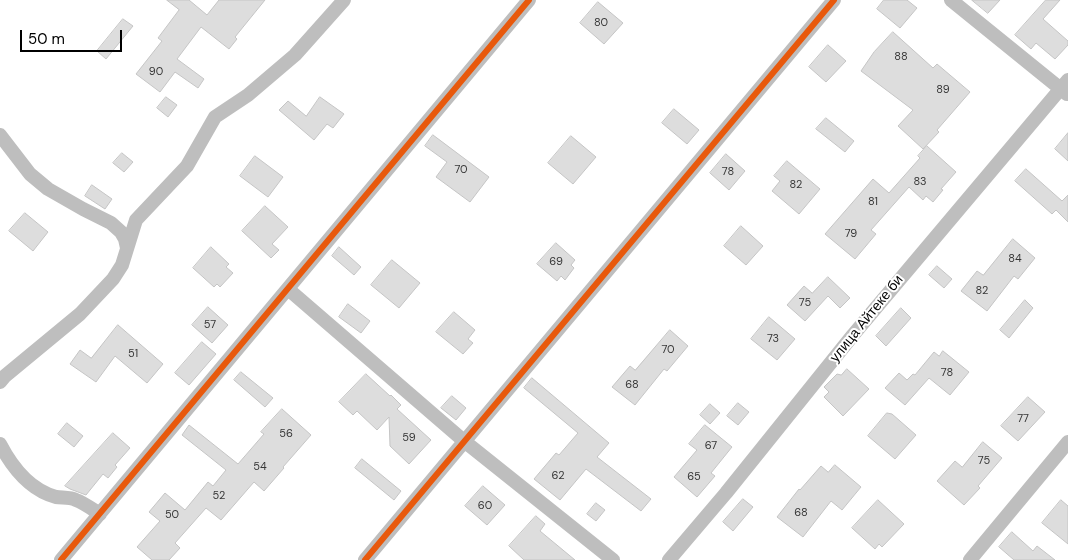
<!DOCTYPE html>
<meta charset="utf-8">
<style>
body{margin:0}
#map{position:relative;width:1068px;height:560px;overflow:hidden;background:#fff;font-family:"DM Sans",sans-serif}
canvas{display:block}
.scale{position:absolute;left:20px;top:30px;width:102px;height:22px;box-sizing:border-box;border:2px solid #000;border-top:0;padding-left:6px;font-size:15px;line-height:18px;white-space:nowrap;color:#000;-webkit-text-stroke:4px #fff;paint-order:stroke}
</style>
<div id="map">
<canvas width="1068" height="560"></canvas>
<div class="scale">50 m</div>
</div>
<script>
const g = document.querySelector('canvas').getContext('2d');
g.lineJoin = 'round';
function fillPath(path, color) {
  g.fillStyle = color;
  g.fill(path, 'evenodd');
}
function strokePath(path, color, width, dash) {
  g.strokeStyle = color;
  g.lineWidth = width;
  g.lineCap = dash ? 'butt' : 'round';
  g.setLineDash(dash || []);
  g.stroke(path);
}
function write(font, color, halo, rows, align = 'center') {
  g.font = font + ' "DM Sans",sans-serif';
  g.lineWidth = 4;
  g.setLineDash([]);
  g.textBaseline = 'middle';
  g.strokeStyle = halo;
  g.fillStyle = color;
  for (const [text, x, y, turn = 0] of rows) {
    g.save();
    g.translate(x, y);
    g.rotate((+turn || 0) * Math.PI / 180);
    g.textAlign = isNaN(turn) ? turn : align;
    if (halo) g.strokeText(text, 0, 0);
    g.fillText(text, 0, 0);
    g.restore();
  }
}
const building = new Path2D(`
 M167 0H189L207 15 219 0H265L235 37 237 39 229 49 201 27 177 59 204 79 198 88 175 72 160 92 136 74 162 41 158 38 179 10Z
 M884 0H907L917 8 900 28 877 9Z
 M972 0H1000L988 13Z
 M1046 0H1060L1043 19 1068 41V45L1055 59 1036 43 1031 49 1015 35Z
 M598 2 623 23 604 44 580 23Z
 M123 19 133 26 106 59 97 51Z
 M893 32 933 68 937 64 970 92 937 130 939 132 923 149 898 126 913 110 861 71 874 52Z
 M828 45 846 61 826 82 809 67Z
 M166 97 177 105 168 117 157 108Z
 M320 97 344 114 333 128 327 124 314 140 279 110 288 101 306 116Z
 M674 109 699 130 687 144 662 123Z
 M826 118 854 141 845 152 816 129Z
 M1068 133V161L1055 149Z
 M433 135 489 177 470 202 436 177 447 162 425 146Z
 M571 136 596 157 573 184 548 163Z
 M927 146 956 172 941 189 943 190 933 202 926 196 923 200 909 187 871 230 876 234 855 259 825 234 873 179 889 193 920 158 918 156Z
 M122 153 133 162 124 172 113 163Z
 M726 154 745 171 729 190 710 173Z
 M255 156 283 177 268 197 240 176Z
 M787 161 820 189 799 214 772 191 780 181 774 176Z
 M1026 169 1062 201 1068 195V222L1056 210 1052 214 1015 181Z
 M92 185 112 199 105 209 85 196Z
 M265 206 288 227 272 244 279 250 271 258 242 231Z
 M25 213 48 232 33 251 9 231Z
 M741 226 763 246 746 265 724 246Z
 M1013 239 1035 258 1018 279 1014 276 987 311 961 291 977 271 983 275Z
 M556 243 575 260 571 265 574 268 565 280 561 276 557 281 537 264Z
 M211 247 229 264 226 267 233 273 220 287 217 284 214 287 193 268Z
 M339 247 361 267 354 275 332 256Z
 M392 260 420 283 399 308 371 285Z
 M937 266 952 279 944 288 929 275Z
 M828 277 850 298 840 308 828 296 805 321 787 305 804 286 812 293Z
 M1025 300 1033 308 1009 338 1000 330Z
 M348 304 370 321 361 333 339 317Z
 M208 307 228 325 212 343 192 325Z
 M901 308 911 318 886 346 876 336Z
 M454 312 475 330 468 339 473 343 463 354 436 332Z
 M769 317 795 339 777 360 751 339Z
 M118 325 163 364 147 383 115 356 96 382 70 364 80 350 91 358Z
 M670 330 688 346 667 371 664 369 635 405 612 387 630 366 635 370Z
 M202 342 216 354 189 385 175 373Z
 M943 351 969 372 950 395 929 378 905 405 885 388 899 373 907 380 913 374 915 375 934 352 939 356Z
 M847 369 869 389 843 416 824 397 829 392 824 387 837 374 841 375Z
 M241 372 273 398 265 407 234 380Z
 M366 374 390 396 391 395 401 405 397 409 431 440 409 464 390 446 389 417 377 430 357 411 353 415 339 402Z
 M532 378 609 443 597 457 651 499 641 511 586 469 560 500 534 479 556 453 559 455 578 433 524 388Z
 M452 396 466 408 456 420 441 408Z
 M1028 397 1045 412 1018 441 1001 426Z
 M738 403 749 412 738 425 727 416Z
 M710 404 720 413 710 424 700 415Z
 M282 409 311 435 283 467 284 468 264 491 254 482 221 520 206 508 175 543 180 548 169 560H152L137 547 160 521 149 512 165 493 185 510 208 482 213 486 226 470 182 435 189 425 238 464 264 434 261 432Z
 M887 413 892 414 916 435 895 459 868 436Z
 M67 423 83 436 74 447 58 434Z
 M705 425 732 447 711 473 715 476 697 497 674 477 697 450 689 444Z
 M113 433 130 448 115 465 117 467 108 478 103 474 86 495 70 489 65 486Z
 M983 442 1002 458 978 486 980 488 964 505 937 481 955 461 962 467Z
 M362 459 401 491 394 500 355 468Z
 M835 465 861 487 842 510 831 501 803 537 777 517 799 489 800 490 821 466 828 472Z
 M483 486 505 505 487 525 465 506Z
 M743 499 753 507 733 531 723 522Z
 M878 500 904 524 882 547 879 544 875 549 852 528Z
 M1061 500 1068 506V544L1042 523Z
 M596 503 605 510 596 521 587 514Z
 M536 516 545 524 540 531 575 560H524L509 546Z
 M1012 532 1033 551 1037 546 1055 560H1014L999 547Z`);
fillPath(building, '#ddd');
strokePath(building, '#c5c5c5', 1);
strokePath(new Path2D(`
 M951 0 1067 94
 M0 135 30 174 48 189 83 209 111 223 121 232 125 239 127 248
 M288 289 464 441 613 560
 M0 382 5 376 80 314 113 279 122 265 136 220 187 166 215 117 248 95 295 55 344 0
 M0 444C12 467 30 490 56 497 62 498 70 497 76 500 84 503 92 509 100 514
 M61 560 529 0
 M365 560 834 0
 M669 560 726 493 853 335 1068 80
 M970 560 1068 442`), '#bebebe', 14);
strokePath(new Path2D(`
 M61 560 529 0
 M365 560 834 0`), '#e8590c', 6);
write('11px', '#373737', null, [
 ["80",601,23],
 ["88",901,57],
 ["90",156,72],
 ["89",943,90],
 ["70",461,170],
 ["78",728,172],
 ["83",920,182],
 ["82",796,185],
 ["81",873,202],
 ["79",851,234],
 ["84",1015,259],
 ["69",556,262],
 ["82",982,291],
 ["75",805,303],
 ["57",210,325],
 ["73",773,339],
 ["70",668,350],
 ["51",133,354],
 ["78",947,373],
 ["68",632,385],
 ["77",1023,419],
 ["56",286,434],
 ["59",409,438],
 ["67",711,446],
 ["75",984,461],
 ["54",260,467],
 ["62",558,476],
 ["65",694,477],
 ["52",219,496],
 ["60",485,506],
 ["68",801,513],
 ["50",172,515]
]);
write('14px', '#000', '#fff', [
 ["улица Айтеке би",867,319,-51]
]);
</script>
